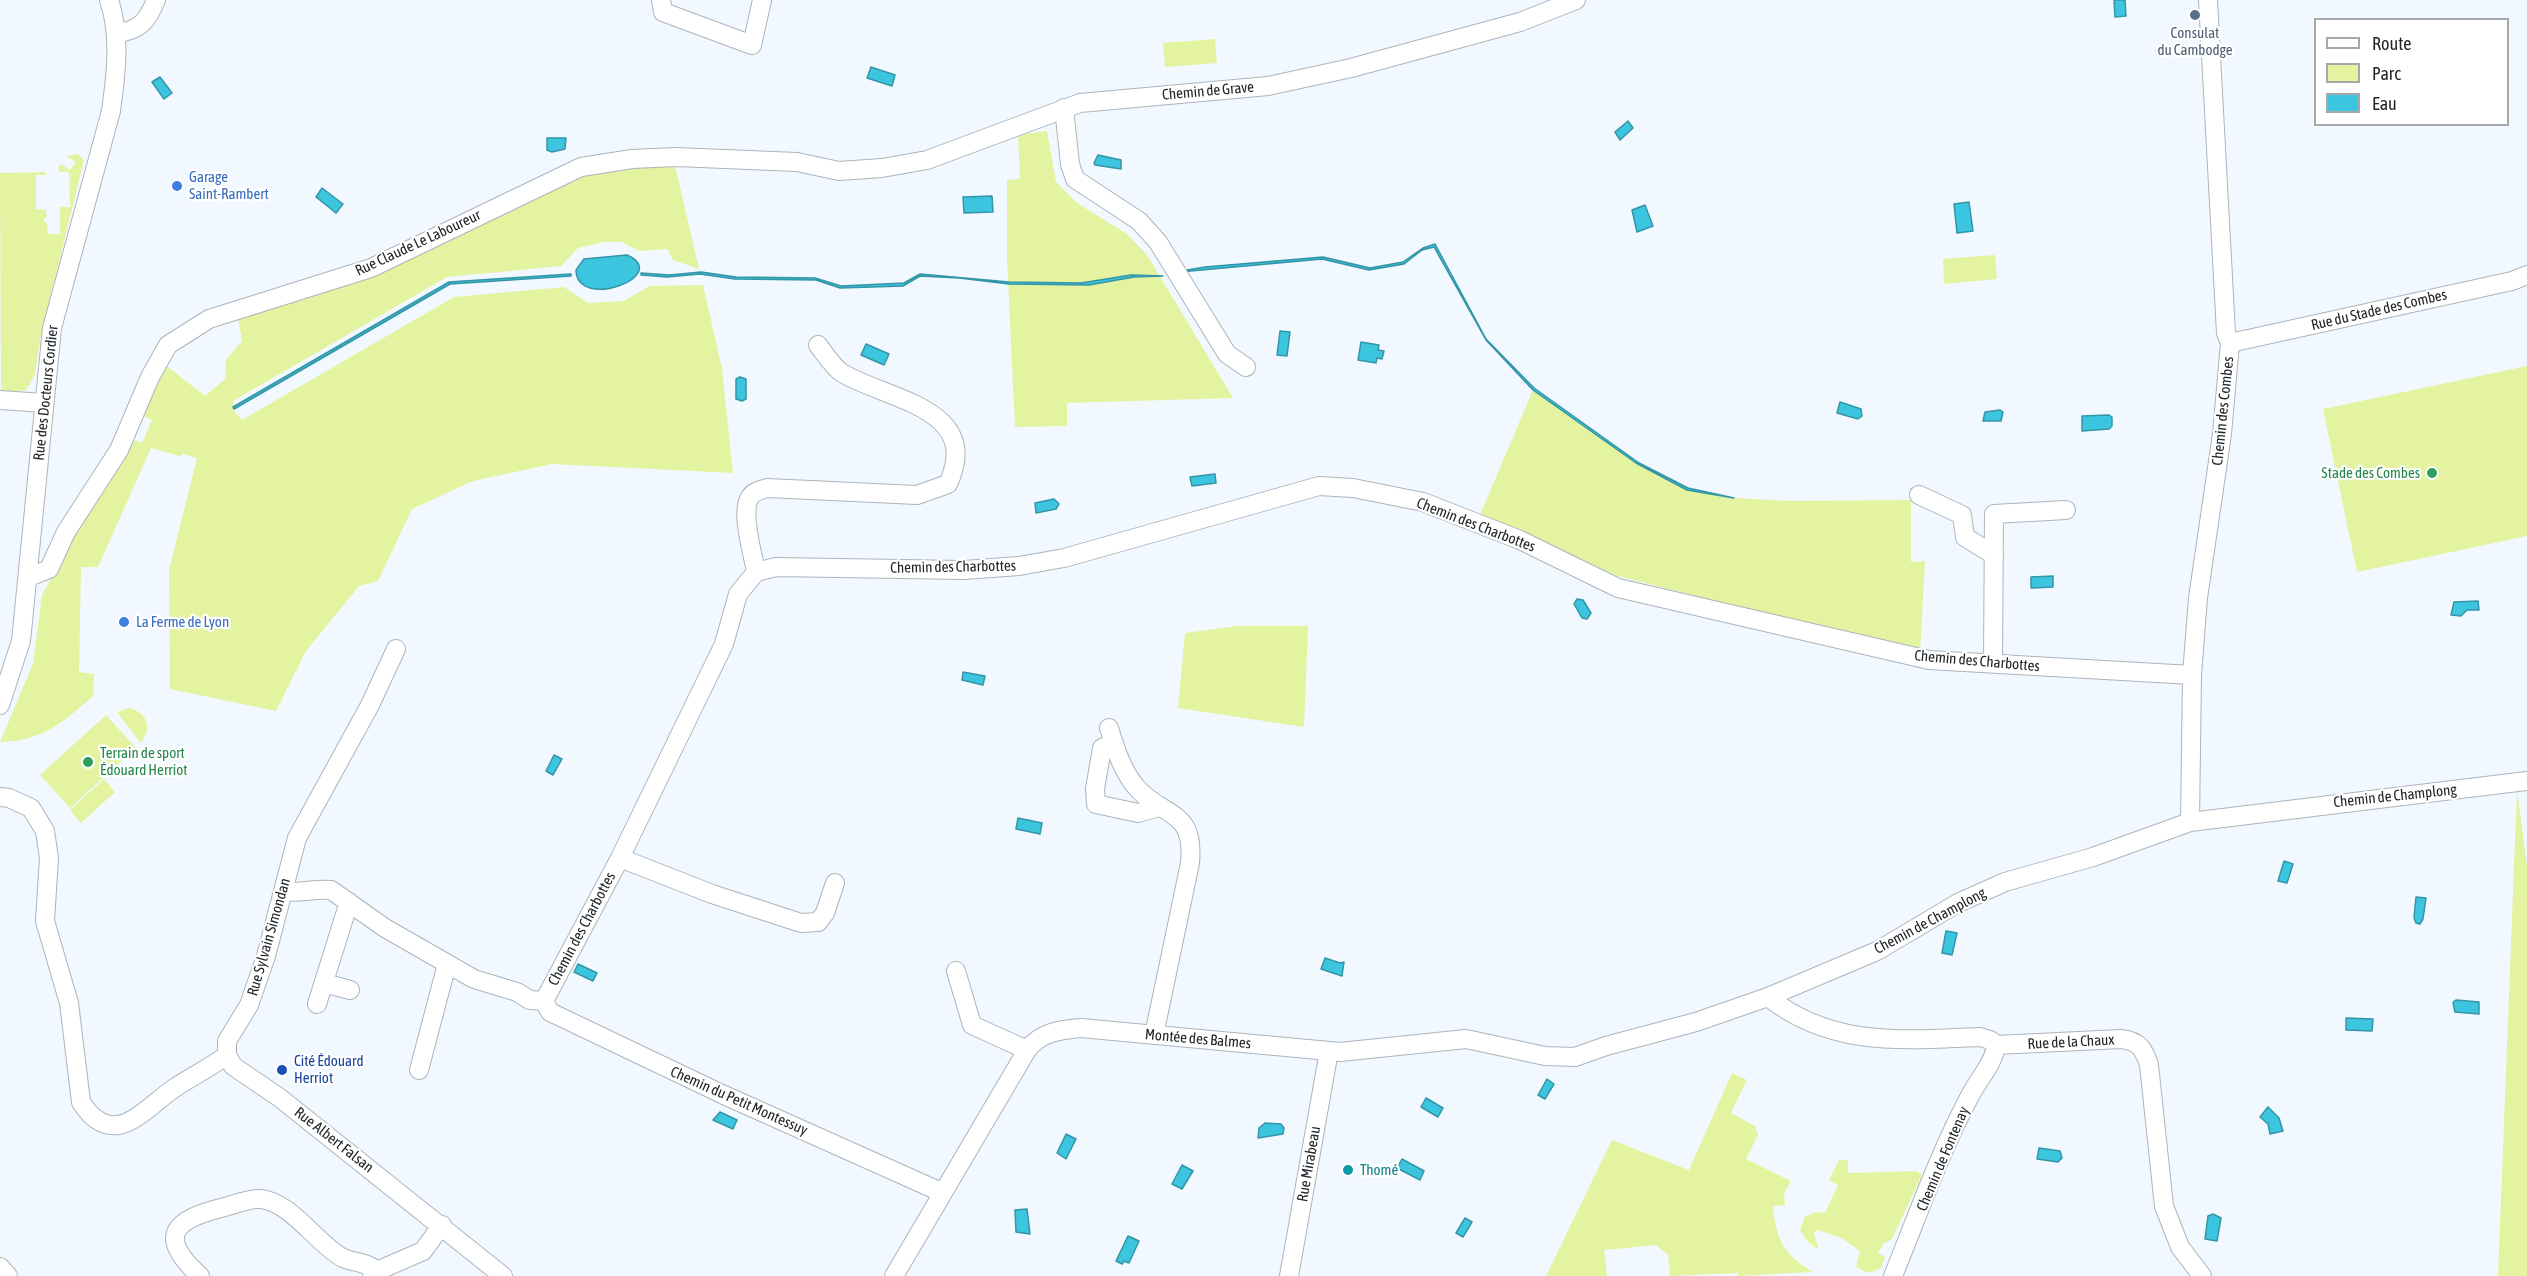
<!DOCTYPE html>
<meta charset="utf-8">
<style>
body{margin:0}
#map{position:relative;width:2527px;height:1276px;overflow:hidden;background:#f1f8ff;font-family:"Asap Condensed",sans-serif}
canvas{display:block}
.legend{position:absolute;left:2314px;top:18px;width:195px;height:108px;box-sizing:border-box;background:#fff;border:2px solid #a7a8a9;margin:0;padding:8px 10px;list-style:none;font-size:18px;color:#222528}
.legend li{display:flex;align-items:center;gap:12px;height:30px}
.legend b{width:30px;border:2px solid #a7a8a9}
</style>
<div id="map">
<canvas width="2527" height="1276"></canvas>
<ul class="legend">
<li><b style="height:8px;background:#fff"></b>Route</li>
<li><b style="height:16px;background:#e3f39f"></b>Parc</li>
<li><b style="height:16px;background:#3cc5de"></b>Eau</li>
</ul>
</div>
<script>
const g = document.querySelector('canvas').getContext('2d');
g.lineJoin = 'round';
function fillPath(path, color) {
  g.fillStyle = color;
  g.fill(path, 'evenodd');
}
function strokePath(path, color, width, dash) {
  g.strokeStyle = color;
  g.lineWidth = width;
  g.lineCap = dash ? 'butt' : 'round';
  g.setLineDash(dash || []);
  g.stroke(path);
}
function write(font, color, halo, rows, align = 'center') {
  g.font = font + ' "Asap Condensed",sans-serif';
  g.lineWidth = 4.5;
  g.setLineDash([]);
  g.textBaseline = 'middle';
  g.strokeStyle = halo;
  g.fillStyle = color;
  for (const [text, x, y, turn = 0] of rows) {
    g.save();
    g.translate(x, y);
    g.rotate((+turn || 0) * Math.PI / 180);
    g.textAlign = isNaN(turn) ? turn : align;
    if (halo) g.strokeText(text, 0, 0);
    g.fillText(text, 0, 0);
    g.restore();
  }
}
fillPath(new Path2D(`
 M1215 39 1217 63 1165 67 1163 43Z
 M1047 131 1056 182 1077 203 1127 234 1147 255 1233 398 1067 403V426L1015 427 1007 259V180L1020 179 1018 135Z
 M78 154 84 160 40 339 35 374 26 390 1 393 0 173 45 172V175H36V209L46 210 47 218 43 219 47 224 48 234H60V207H70L69 172H60L58 168 61 164 70 170 76 162 66 156Z
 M674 161 699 269 673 260 667 249 639 251 622 242H604L578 248 561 266 447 277 233 401V410L242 420 454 297 564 287 588 303 624 301 649 286 703 285 722 369 733 473 552 464 473 481 412 509 378 581 359 586 306 651 276 711 170 689 169 570 197 458 183 454 180 456 151 448 98 567H81L79 672 94 674 93 696C62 723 43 741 0 742L33 664 42 595 128 438 142 443 152 420 139 414 164 364 205 396 225 379 226 360 242 341 238 318 373 274 556 185 604 169Z
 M1995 255 1997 279 1944 284 1943 259Z
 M2527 366V536L2357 572 2323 409Z
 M1533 390 1636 463 1687 490 1734 498 1789 501 1911 500V562L1925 561 1920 654 1618 576 1480 515Z
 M1237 626H1308L1304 727 1178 708 1185 633Z
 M129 708C147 712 153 728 141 743L117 712Z
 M106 715 136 748 70 808 40 775Z
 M104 779 115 792 81 823 70 810Z
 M2517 790 2527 866V1276H2498Z
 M1732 1073 1747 1080 1731 1113 1755 1126 1758 1135 1746 1159 1791 1181 1784 1193 1785 1205 1773 1206C1776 1240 1784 1255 1813 1272L1738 1276V1273L1670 1276 1668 1255 1656 1245 1604 1250 1607 1276H1546L1612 1140 1689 1170Z
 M1839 1160H1848V1173L1916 1171 1922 1175 1892 1239 1883 1244 1878 1253 1885 1257 1881 1268 1869 1273 1856 1267 1860 1251 1842 1238 1817 1230 1814 1233 1819 1250 1807 1241 1800 1230 1805 1216 1817 1212 1825 1213 1838 1185 1829 1180Z`), '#e3f39f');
const water = new Path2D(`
 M2114 0H2125L2126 16 2115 17Z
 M871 67 895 75 892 86 867 78Z
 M160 77 172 93 164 99 152 82Z
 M1628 121 1633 128 1620 140 1615 132Z
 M566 138 565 149 552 152 547 150V138Z
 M1098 155 1121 160V169L1095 165 1094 163Z
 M322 188 343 204 336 213 316 197Z
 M992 196 993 212 964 213 963 197Z
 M1969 202 1973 231 1957 233 1954 204Z
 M1645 205 1653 226 1637 232 1632 210Z
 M1435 244 1486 339 1534 388 1639 463 1688 488 1734 498 1687 490 1636 463 1533 390 1486 340 1434 247 1422 250 1404 264 1369 270 1322 259 1169 273 1205 267 1323 257 1370 268 1403 262 1423 248Z
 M627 255C673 275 577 312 576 270L584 259Z
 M701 272 736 277 815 278 841 286 904 283 920 274 1009 282 1081 283 1131 275 1163 276 1134 277 1089 285 1009 284 959 278 920 276 903 286 840 288 816 280 735 279 700 274 667 277 641 275V273L669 275Z
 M571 274V276L450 284 234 409 233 407 449 282Z
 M1280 331 1290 332 1287 356 1277 355Z
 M1361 342 1379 345 1378 350 1384 351 1382 359 1377 358 1376 363 1358 360Z
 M866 344 889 354 884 365 861 355Z
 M740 377 746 379V399L742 401 736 399V379Z
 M1840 402 1861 409 1862 416 1858 419 1837 413Z
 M2000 410 2003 412 2001 421H1983L1985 412Z
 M2109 415 2112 417V426L2109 429 2082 431V416Z
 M1215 474 1216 483 1192 486 1190 477Z
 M1054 499 1059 504 1056 509 1036 513 1035 503Z
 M2053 576V587L2031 588V577Z
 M1577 599 1583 600 1591 613 1587 619 1582 618 1574 604Z
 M2478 601 2479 610H2467L2461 616 2451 615 2454 602Z
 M963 672 985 676 983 685 962 680Z
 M554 755 562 759 553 775 546 771Z
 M1018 818 1042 823 1040 834 1016 829Z
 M2284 861 2293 864 2287 883 2278 881Z
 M2416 897 2426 898 2423 919 2420 924 2416 923 2414 918Z
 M1946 931 1957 933 1952 955 1942 953Z
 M1325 958 1340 963 1344 962 1342 976 1321 969Z
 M578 964 597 973 593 981 574 972Z
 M2456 1000 2479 1002V1014L2455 1012 2453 1002Z
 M2346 1018 2373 1019 2372 1031 2346 1030Z
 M1547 1079 1554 1084 1545 1099 1538 1095Z
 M1426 1098 1443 1108 1438 1117 1421 1107Z
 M2268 1107 2279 1118 2283 1131 2270 1134 2268 1124 2260 1117Z
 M720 1112 737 1120 733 1129 713 1120Z
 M1265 1123 1281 1124 1284 1128 1283 1134 1258 1138 1259 1128Z
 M1066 1134 1076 1139 1066 1159 1057 1153Z
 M2039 1148 2060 1151 2062 1158 2058 1162 2037 1159Z
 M1402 1159 1424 1171 1420 1180 1397 1168Z
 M1182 1165 1193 1171 1182 1189 1172 1184Z
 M1027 1209 1030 1234 1016 1232 1015 1210Z
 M2213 1214 2221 1218 2217 1241 2205 1239 2208 1216Z
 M1465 1218 1472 1222 1463 1237 1456 1233Z
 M1128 1236 1139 1241 1129 1263 1124 1261 1122 1264 1116 1261Z`);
fillPath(water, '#3cc5de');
strokePath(water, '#3495a7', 1.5);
const minor = new Path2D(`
 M661 0 663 12 752 45 762 0
 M116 33C139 31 147 22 156 0
 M1064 108 1070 164 1075 179 1139 221 1158 242 1227 354 1246 367
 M2230 343 2512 281 2527 275
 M0 400 44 403
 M1919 495 1962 515 1965 537 1994 555
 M756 572C753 554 740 512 750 497 754 491 761 490 767 488L917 495 948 484C983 408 888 400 842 373 833 367 825 354 818 345
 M29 577 49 569 66 532 119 450 150 377 168 345 209 319 371 268 581 167 632 159 676 157 797 162 839 171 882 168 927 160 1080 103 1268 86 1351 68 1520 22 1576 0
 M1993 663 1994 514 2066 510
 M0 705 21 641 52 328 111 111C116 75 121 35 109 0
 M1109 728C1115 748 1122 770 1136 787 1164 819 1195 808 1190 863L1154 1035
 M1114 743 1102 748 1095 789 1096 804 1138 813 1159 807
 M0 797 9 798 31 808 45 831 49 858 45 921 69 1003 81 1102C89 1115 101 1127 118 1125 136 1123 160 1097 176 1087 193 1076 211 1067 227 1055
 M2190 822 2192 675 2198 598 2222 434 2230 343 2226 333 2208 0
 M620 858 712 894 801 923 818 922 825 913 835 883
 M283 891C300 894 314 888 331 890L385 928 474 979 517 992 530 1000 544 1001
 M956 971 972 1025 1027 1050
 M324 983 350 990
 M1768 997C1832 1048 1904 1040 1980 1037L1990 1040 1996 1045 2121 1039C2139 1041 2144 1049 2149 1065L2164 1206 2180 1247 2202 1276
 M544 1001 620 858 724 644 738 594 756 572 776 567 964 570 1019 566 1064 558 1319 486 1353 488 1423 502 1520 540 1618 588 1929 660 2192 675
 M544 1001 550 1012 724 1095 941 1192
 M317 1004 349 902
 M227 1055V1041L249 1005 266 956 297 838 370 705 396 649
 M227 1055 233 1066 280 1098 503 1276
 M419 1070 447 964
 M0 1267 8 1276
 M200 1276C155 1235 175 1219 225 1207 235 1204 250 1198 261 1199 291 1202 317 1244 343 1258 355 1263 367 1262 377 1271
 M372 1276 377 1271 423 1251 442 1225
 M894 1276 1027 1050C1041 1032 1059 1030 1081 1028L1340 1052 1466 1039 1545 1056 1575 1057 1606 1046 1696 1022 1768 997 1877 951 1958 903 2005 882 2093 857 2190 822 2527 781
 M1289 1276 1329 1051
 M1893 1276C1918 1215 1940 1151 1971 1094 1979 1079 1995 1061 1996 1045`);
strokePath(minor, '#acb4bc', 20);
strokePath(minor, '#fff', 18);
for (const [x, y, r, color] of [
 [2195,15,6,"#5c6f8a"],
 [177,186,6,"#3f7fe0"],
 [2432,473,6,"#2e9e5b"],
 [124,622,6,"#3f7fe0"],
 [88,762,6,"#2e9e5b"],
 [282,1070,6,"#1a4fb4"],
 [1348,1170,6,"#0f9aa8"]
]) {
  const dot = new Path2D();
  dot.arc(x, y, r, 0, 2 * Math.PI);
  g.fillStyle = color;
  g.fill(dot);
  strokePath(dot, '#fff', 2);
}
write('15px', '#4e5e75', '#fff', [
 ["Consulat",2195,33],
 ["du Cambodge",2195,50]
]);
write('15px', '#222528', '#fff', [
 ["Chemin de Grave",1208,91,-5],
 ["Rue Claude Le Laboureur",418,243,-25],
 ["Rue du Stade des Combes",2379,310,-13],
 ["Rue des Docteurs Cordier",46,393,-84],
 ["Chemin des Combes",2223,411,-84],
 ["Chemin des Charbottes",1476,525,21],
 ["Chemin des Charbottes",953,567,-1],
 ["Chemin des Charbottes",1977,661,5],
 ["Chemin de Champlong",2395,796,-6],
 ["Chemin de Champlong",1930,921,-28],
 ["Chemin des Charbottes",582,929,-62],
 ["Rue Sylvain Simondan",269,937,-74],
 ["Montée des Balmes",1198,1039,5],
 ["Rue de la Chaux",2071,1042,-3],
 ["Chemin du Petit Montessuy",739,1101,24],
 ["Rue Albert Falsan",334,1140,38],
 ["Chemin de Fontenay",1943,1159,-67],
 ["Rue Mirabeau",1309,1164,-80]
]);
write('15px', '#366cbe', '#fff', [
 ["Garage",189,177],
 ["Saint-Rambert",189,194],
 ["La Ferme de Lyon",136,622]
], 'left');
write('15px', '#27864d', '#fff', [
 ["Stade des Combes",2420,473],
 ["Terrain de sport",100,753,"left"],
 ["Édouard Herriot",100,770,"left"]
], 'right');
write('15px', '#164399', '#fff', [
 ["Cité Édouard",294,1061],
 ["Herriot",294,1078]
], 'left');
write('15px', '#0d838f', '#fff', [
 ["Thomé",1360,1170]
], 'left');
</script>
